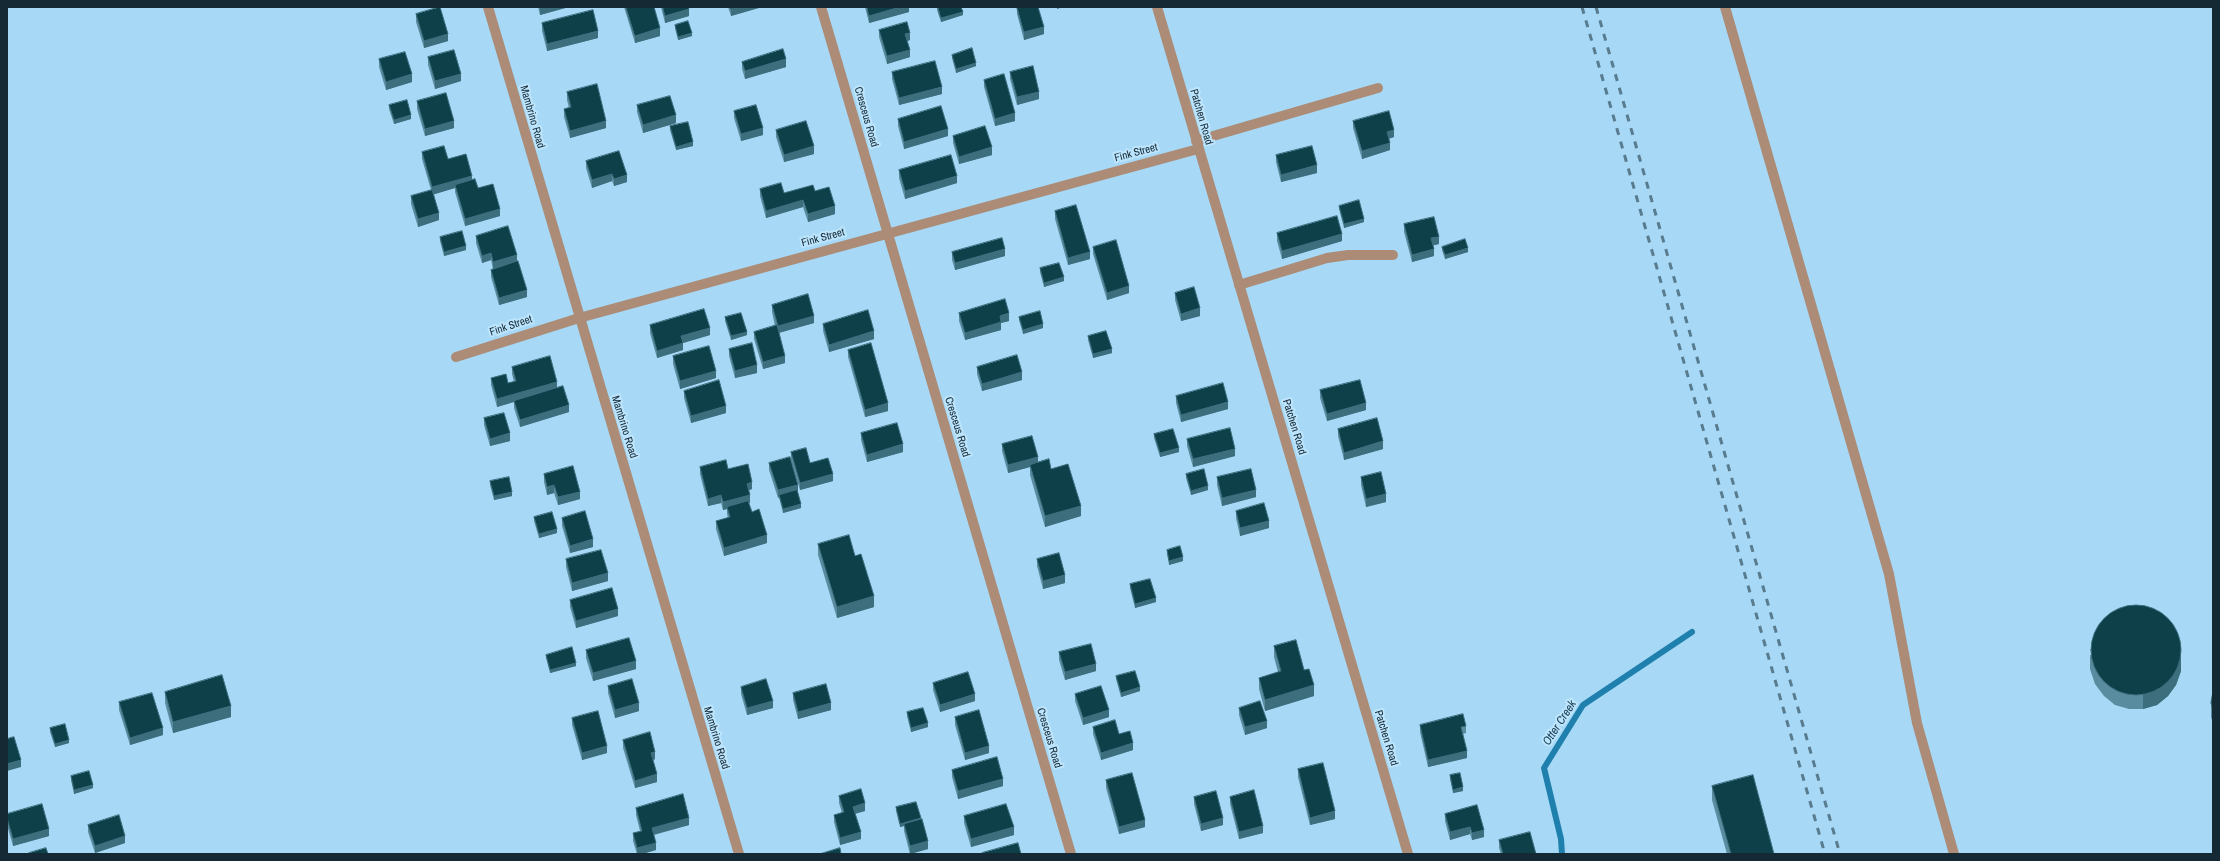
<!DOCTYPE html>
<style>
body{margin:0}
#map{position:relative;width:2220px;height:861px;overflow:hidden;background:#a7d9f7;font-family:"Archivo Narrow",sans-serif}
canvas{display:block}
.frame{position:absolute;inset:0;border:8px solid #152934;pointer-events:none}
</style>
<div id="map">
<canvas width="2220" height="861"></canvas>
<div class="frame"></div>
</div>
<script>
const g = document.querySelector('canvas').getContext('2d');
g.lineJoin = 'round';
function strokePath(path, color, width, dash) {
  g.strokeStyle = color;
  g.lineWidth = width;
  g.lineCap = dash ? 'butt' : 'round';
  g.setLineDash(dash || []);
  g.stroke(path);
}
function fillPath(path, color) {
  g.fillStyle = color;
  g.fill(path, 'evenodd');
}
function write(font, color, halo, rows, align = 'center') {
  g.font = font + ' "Archivo Narrow",sans-serif';
  g.lineWidth = 4;
  g.setLineDash([]);
  g.textBaseline = 'middle';
  g.strokeStyle = halo;
  g.fillStyle = color;
  for (const [text, x, y, turn = 0] of rows) {
    g.save();
    g.translate(x, y);
    g.rotate((+turn || 0) * Math.PI / 180);
    g.textAlign = isNaN(turn) ? turn : align;
    if (halo) g.strokeText(text, 0, 0);
    g.fillText(text, 0, 0);
    g.restore();
  }
}
strokePath(new Path2D(`
 M1562 854 1561 839 1544 768 1583 705 1692 632`), '#1f7fad', 6);
strokePath(new Path2D(`
 M1725 7 1889 574 1917 723 1954 854
 M1239 285 1327 258 1348 255H1393`), '#ac8c77', 10);
strokePath(new Path2D(`
 M488 7 739 854
 M821 7 1071 854
 M1157 7 1408 854
 M1196 141 1378 88
 M456 357 579 318 1198 149`), '#ac8c77', 10);
strokePath(new Path2D(`
 M1582 7 1825 854
 M1596 7 1840 854`), '#597b8e', 3, [7, 7]);
fillPath(new Path2D(`
 M538 7H569L540 15Z
 M624 7H654L660 36 635 43Z
 M661 7H688L689 16 665 23Z
 M728 7H762L731 16Z
 M865 7H909V12L869 23Z
 M937 7 963 15 941 22 937 10Z
 M1017 7 1044 34 1024 40 1017 14Z
 M416 14 448 41 424 48 416 22Z
 M542 23 598 38 547 51 542 31Z
 M675 25 692 36 678 40 675 28Z
 M879 30 910 40 907 41 910 57 887 64 879 37Z
 M952 55 976 66 956 73 952 58Z
 M428 57 461 81 435 89 428 65Z
 M379 59 412 82 386 90 379 67Z
 M742 62 786 67 745 79 742 69Z
 M892 72 942 94 899 105 892 79Z
 M1010 72 1039 99 1017 105 1010 79Z
 M984 80 1015 121 995 126 984 87Z
 M567 92 606 128 570 138 564 117V109L569 108 567 100Z
 M417 101 454 128 425 136 417 109Z
 M389 105 411 119 394 124 389 109Z
 M637 105 676 123 643 133 637 112Z
 M734 111 763 135 741 141 734 118Z
 M898 119 948 136 904 149 898 126Z
 M1353 121 1394 137 1389 139 1390 150 1362 159 1353 128Z
 M670 126 693 146 676 150 670 130Z
 M776 130 814 154 784 162 776 137Z
 M953 136 992 155 959 164 953 143Z
 M422 152 448 159 472 180 500 216 465 226 455 192V188L434 194 439 220 418 227 411 204V196L431 190 422 159Z
 M1276 155 1317 173 1281 182 1276 162Z
 M586 161 627 182 614 186 612 181 592 188 586 168Z
 M899 170 957 183 905 199 899 178Z
 M760 189 784 193 815 191 835 214 808 222 803 207 766 218 760 196Z
 M1339 206 1364 222 1344 228 1339 209Z
 M1055 211 1090 259 1068 265 1055 219Z
 M1404 224 1439 244 1433 245 1434 256 1412 262 1404 232Z
 M1277 233 1342 241 1282 259 1277 241Z
 M476 236 517 262 527 297 499 305 491 277V270L493 269 491 260 482 263 476 243Z
 M440 237 466 250 444 256 440 241Z
 M1093 247 1129 293 1107 300 1093 254Z
 M1442 247 1468 252 1445 259 1442 250Z
 M952 252 1005 256 955 270 952 260Z
 M1040 268 1064 281 1044 287 1040 272Z
 M1175 293 1200 316 1181 321 1175 300Z
 M772 305 814 323 779 333 785 363 763 369 754 339V332L775 326 772 312Z
 M959 313 1009 321 1001 323V330L965 340 959 321Z
 M725 317 747 335 731 340 725 321Z
 M1019 317 1043 328 1023 334 1019 320Z
 M823 324 874 339 829 352 823 331Z
 M650 325 710 335 683 343V350L657 358 650 333Z
 M1088 336 1112 353 1093 358 1088 340Z
 M729 349 757 373 735 378 729 356Z
 M848 350 888 411 865 417 848 357Z
 M673 356 716 378 680 389 673 364Z
 M512 367 557 388 569 412 520 427 514 408V402L497 407 491 385V378L508 383 514 382 512 374Z
 M977 367 1022 380 982 391 977 374Z
 M1320 390 1366 410 1327 421 1320 398Z
 M684 391 726 413 691 423 684 398Z
 M1176 396 1228 409 1181 422 1176 403Z
 M484 418 510 441 490 446 484 425Z
 M1338 429 1383 449 1344 460 1338 436Z
 M861 433 903 452 867 462 861 440Z
 M1154 434 1179 452 1160 457 1154 438Z
 M1187 439 1235 456 1193 467 1187 446Z
 M1002 444 1051 469 1081 516 1045 527 1030 475V467L1008 473 1002 451Z
 M791 452 810 463 833 481 800 490 791 460Z
 M769 463 798 492 801 508 783 513 779 497 778 498 769 470Z
 M700 467 728 469 752 489 749 490 750 503H749L752 512 767 543 724 556 716 529V521L728 518 727 514V509L723 510 721 503 708 506 700 474Z
 M544 474 580 499 558 505 554 493 547 495 544 482Z
 M1186 474 1208 490 1191 495 1186 478Z
 M1217 477 1256 497 1222 506 1217 485Z
 M1361 477 1386 502 1366 507 1361 485Z
 M490 481 512 496 494 500 490 485Z
 M1236 511 1269 528 1240 536 1236 518Z
 M534 517 557 533 539 538 534 521Z
 M562 518 593 547 570 553 562 526Z
 M818 544 855 556 874 607 837 618 818 555Z
 M1167 550 1183 561 1169 565 1167 553Z
 M566 559 608 581 572 591 566 567Z
 M1037 559 1065 583 1043 589 1037 566Z
 M1130 584 1156 602 1135 608 1130 588Z
 M570 600 618 616 576 628 570 607Z
 M1274 646 1304 670 1314 696 1265 711 1259 689V678L1278 672 1274 657Z
 M586 650 636 669 593 681 586 658Z
 M1059 652 1096 671 1065 680 1059 660Z
 M546 655 576 666 550 673 546 658Z
 M2090 655 2181 671 2176 685 2168 696 2157 705 2143 709H2129L2115 705 2104 696 2095 684 2090 669Z
 M1116 676 1140 691 1121 697 1116 679Z
 M933 683 975 701 940 712 933 690Z
 M608 686 639 711 615 718 608 693Z
 M741 687 773 708 747 715 741 694Z
 M165 692 231 717 173 733 165 703Z
 M2213 692V724L2211 717V703Z
 M793 693 831 710 798 719 793 700Z
 M1075 694 1109 717 1083 725 1075 701Z
 M119 702 163 735 130 745 119 710Z
 M1239 708 1267 728 1245 735 1239 715Z
 M907 712 928 727 911 732 907 716Z
 M955 717 989 753 965 760 955 725Z
 M572 718 607 753 582 760 572 725Z
 M1420 725 1466 726V733L1463 734 1467 758 1428 767 1420 732Z
 M1093 727 1133 750 1101 760 1093 734Z
 M50 728 69 743 55 747 50 732Z
 M623 740 655 759 653 760 657 782 635 788 623 748Z
 M1298 769 1335 819 1310 825 1298 777Z
 M952 770 1003 786 958 799 952 777Z
 M1450 775 1463 791 1453 793 1450 779Z
 M71 776 93 788 74 794 71 780Z
 M1106 780 1145 827 1119 834 1106 788Z
 M1712 786 1774 854H1727L1712 800Z
 M839 796 865 811 855 814 861 839 840 845 834 822V815L842 813 839 803Z
 M1194 797 1223 825 1201 831 1194 804Z
 M1230 797 1263 833 1239 839 1230 804Z
 M1477 805 1484 837 1472 840 1470 834 1450 840 1445 821V814Z
 M896 807 921 819 928 849 910 854 904 831V826L900 827 896 811Z
 M636 808 689 825 654 835 656 850 642 854H637L633 841V833L640 831 636 815Z
 M7 814 49 836 13 846 7 825Z
 M964 816 1014 835 971 847 964 823Z
 M88 825 125 843 95 853 88 832Z
 M1499 840 1536 854H1501L1499 848Z`), '#5a8ca0');
fillPath(new Path2D(`
 M544 7H569L540 15V8Z
 M737 7H762L731 16V9Z
 M900 7H909V12L869 23V16Z
 M1057 7H1063L1057 9Z
 M689 9V16L665 23V16Z
 M963 12V15L941 22V18Z
 M1044 27V34L1024 40V32Z
 M660 28V36L635 43V36Z
 M598 31V38L547 51V44Z
 M692 33V36L678 40V37Z
 M910 33V40L905 42V34Z
 M448 34V41L424 48V41Z
 M910 50V57L887 64V56Z
 M786 59V67L745 79V71Z
 M976 63V66L956 73V69Z
 M412 74V82L386 90V82Z
 M461 74V81L435 89V81Z
 M942 87V94L899 105V98Z
 M1039 92V99L1017 105V97Z
 M1015 113V121L995 126V119Z
 M411 115V119L394 124V120Z
 M676 115V123L643 133V125Z
 M454 121V128L425 136V129Z
 M606 121V128L570 138V131Z
 M763 128V135L741 141V134Z
 M948 129V136L904 149V142Z
 M1394 130V137L1387 139V132Z
 M693 142V146L676 150V147Z
 M1390 143V150L1362 159V151Z
 M814 146V154L784 162V155Z
 M992 147V155L959 164V157Z
 M1317 165V173L1281 182V175Z
 M612 174V181L592 188V180Z
 M627 175V182L614 186V179Z
 M472 176V183L455 185V188L432 195V187Z
 M957 176V183L905 199V191Z
 M803 200V207L766 218V211Z
 M835 206V214L808 222V214Z
 M500 209V216L465 226V219Z
 M439 213V220L418 227V219Z
 M1364 219V222L1344 228V224Z
 M1342 234V241L1282 259V251Z
 M1439 237V244L1431 246V238Z
 M466 246V250L444 256V252Z
 M1468 248V252L1445 259V255Z
 M1005 249V256L955 270V263Z
 M1434 249V256L1412 262V255Z
 M1090 252V259L1068 265V258Z
 M491 253V260L482 263V256Z
 M517 255V262L493 269V262Z
 M1064 277V281L1044 287V283Z
 M1129 286V293L1107 300V293Z
 M527 290V297L499 305V298Z
 M1200 308V316L1181 321V314Z
 M1009 313V321L1001 323V330L965 340V333L1000 316Z
 M814 316V323L778 333V326Z
 M1043 324V328L1023 334V330Z
 M710 328V335L683 343V350L657 358V351L681 336Z
 M874 331V339L829 352V345Z
 M747 332V335L731 340V336Z
 M1112 349V353L1093 358V354Z
 M785 356V363L763 369V362Z
 M757 365V373L735 378V371Z
 M716 371V378L680 389V381Z
 M1022 372V380L982 391V384Z
 M557 382V389L497 407V399Z
 M1228 402V409L1181 422V415Z
 M888 403V411L865 417V410Z
 M1366 403V410L1327 421V414Z
 M569 405V412L520 427V420Z
 M726 406V413L691 423V416Z
 M510 433V441L490 446V439Z
 M1383 441V449L1344 460V453Z
 M903 444V452L867 462V455Z
 M1179 448V452L1160 457V453Z
 M1235 449V456L1193 467V459Z
 M1038 457V465H1030V467L1008 473V465Z
 M833 474V481L800 490V483Z
 M752 482V489L747 491V484Z
 M554 485V493L547 495V487Z
 M798 485V492L779 495V497L778 498V490Z
 M1208 486V490L1191 495V491Z
 M1256 490V497L1222 506V498Z
 M512 492V496L494 500V496Z
 M580 492V499L558 505V497Z
 M1386 494V502L1366 507V499Z
 M721 495V503L708 506V499Z
 M750 495V503L728 509 727 507V509L723 510V502Z
 M801 504V508L783 513V509Z
 M1081 506V516L1045 527V516Z
 M1269 521V528L1240 536V528Z
 M557 529V533L539 538V534Z
 M767 535V543L724 556V548Z
 M593 539V547L570 553V546Z
 M1183 557V561L1169 565V561Z
 M608 573V581L572 591V583Z
 M1065 575V583L1043 589V581Z
 M874 596V607L837 618V607Z
 M1156 598V602L1135 608V604Z
 M618 609V616L576 628V621Z
 M2181 657V671L2176 685 2168 696 2157 705 2143 709V695Z
 M636 661V669L593 681V673Z
 M576 663V666L550 673V670Z
 M1096 664V671L1065 680V672Z
 M1314 685V696L1265 711V700Z
 M1140 687V691L1121 697V693Z
 M975 694V701L940 712V705Z
 M773 701V708L747 715V708Z
 M639 703V711L615 718V710Z
 M831 703V710L798 719V712Z
 M231 706V717L173 733V722Z
 M1109 710V717L1083 725V718Z
 M1267 721V728L1245 735V727Z
 M928 723V727L911 732V728Z
 M163 728V735L130 745V738Z
 M69 740V743L55 747V744Z
 M1133 743V750L1101 760V753Z
 M607 746V753L582 760V753Z
 M989 746V753L965 760V753Z
 M1467 751V758L1428 767V760Z
 M655 752V759L651 761V753Z
 M21 760V767L7 771V764Z
 M657 774V782L635 788V781Z
 M1003 779V786L958 799V791Z
 M93 785V788L74 794V790Z
 M1463 787V791L1453 793V790Z
 M865 803V811L853 814V807Z
 M1335 811V819L1310 825V818Z
 M689 818V825L652 835V828Z
 M921 818V821L904 824V826L900 827V824Z
 M1223 818V825L1201 831V824Z
 M1145 820V827L1119 834V827Z
 M1263 826V833L1239 839V832Z
 M1014 827V835L971 847V839Z
 M1470 827V834L1450 840V832Z
 M49 829V836L13 846V839Z
 M1484 830V837L1472 840V833Z
 M861 832V839L840 845V838Z
 M125 836V843L95 853V846Z
 M928 841V849L910 854V846Z
 M656 843V850L642 854H637V848Z`), '#3c6e7e');
const building = new Path2D(`
 M440 7 448 34 424 41 416 14Z
 M626 7H654L660 28 635 36Z
 M663 7H688L689 9 665 16Z
 M730 7H737L731 9Z
 M867 7H900L869 16Z
 M938 7H961L963 12 941 18Z
 M1017 7H1038L1044 27 1024 32Z
 M593 10 598 31 547 44 542 23Z
 M688 21 692 33 678 37 675 25Z
 M907 22 910 33 905 34 910 50 887 56 879 30Z
 M972 48 976 63 956 69 952 55Z
 M783 49 786 59 745 71 742 62Z
 M454 50 461 74 435 81 428 57Z
 M405 52 412 74 386 82 379 59Z
 M935 61 942 87 899 98 892 72Z
 M1033 66 1039 92 1017 97 1010 72Z
 M1004 74 1015 113 995 119 984 80Z
 M597 84 606 121 570 131 564 109 571 107 567 92Z
 M446 93 454 121 425 129 417 101Z
 M670 96 676 115 643 125 637 105Z
 M407 100 411 115 394 120 389 105Z
 M756 105 763 128 741 134 734 111Z
 M941 106 948 129 904 142 898 119Z
 M1389 111 1394 130 1387 132 1390 143 1362 151 1353 121Z
 M806 121 814 146 784 155 776 130Z
 M688 122 693 142 676 147 670 126Z
 M985 126 992 147 959 157 953 136Z
 M444 146 448 159 466 154 472 176 432 187 422 152Z
 M1312 146 1317 165 1281 175 1276 155Z
 M619 151 627 175 614 179 612 174 592 180 586 161Z
 M951 155 957 176 905 191 899 170Z
 M475 179 478 188 493 184 500 209 465 219 455 185Z
 M781 183 784 193 813 185 815 191 829 187 835 206 808 214 803 200 766 211 760 189Z
 M432 190 439 213 418 219 411 196Z
 M1359 200 1364 219 1344 224 1339 206Z
 M1076 205 1090 252 1068 258 1055 211Z
 M1337 216 1342 234 1282 251 1277 233Z
 M1434 217 1439 237 1431 238 1434 249 1412 255 1404 224Z
 M508 226 517 255 493 262 491 253 482 256 476 236Z
 M462 231 466 246 444 252 440 237Z
 M1002 238 1005 249 955 263 952 252Z
 M1465 239 1468 248 1445 255 1442 247Z
 M1116 240 1129 286 1107 293 1093 247Z
 M518 261 527 290 499 298 491 270Z
 M1059 263 1064 277 1044 283 1040 268Z
 M1194 287 1200 308 1181 314 1175 293Z
 M808 294 814 316 778 326 772 305Z
 M1005 299 1009 313 1000 316 1001 322 965 333 959 313Z
 M704 309 710 328 681 336 683 343 657 351 650 325Z
 M868 310 874 331 829 345 823 324Z
 M1040 311 1043 324 1023 330 1019 317Z
 M741 313 747 332 731 336 725 317Z
 M777 325 785 356 763 362 754 332Z
 M1106 331 1112 349 1093 354 1088 336Z
 M752 343 757 365 735 371 729 349Z
 M871 343 888 403 865 410 848 350Z
 M709 346 716 371 680 381 673 356Z
 M1017 355 1022 372 982 384 977 367Z
 M550 356 557 382 497 399 491 378 506 374 508 383 516 381 512 367Z
 M719 380 726 406 691 416 684 391Z
 M1360 380 1366 403 1327 414 1320 390Z
 M1223 383 1228 402 1181 415 1176 396Z
 M563 386 569 405 520 420 514 401Z
 M504 413 510 433 490 439 484 418Z
 M1377 418 1383 441 1344 453 1338 429Z
 M897 423 903 444 867 455 861 433Z
 M1230 428 1235 449 1193 459 1187 439Z
 M1173 429 1179 448 1160 453 1154 434Z
 M1032 436 1038 457 1008 465 1002 444Z
 M806 448 810 463 828 458 833 474 800 483 791 452Z
 M790 457 798 485 778 490 769 463Z
 M1049 459 1051 469 1068 464 1081 506 1045 516 1030 465Z
 M726 460 728 469 748 464 752 482 747 484 750 495 723 502 721 495 708 499 700 467Z
 M573 466 580 492 558 497 554 485 547 487 544 474Z
 M1204 469 1208 486 1191 491 1186 474Z
 M1251 469 1256 490 1222 498 1217 477Z
 M1381 472 1386 494 1366 499 1361 477Z
 M509 477 512 492 494 496 490 481Z
 M797 490 801 504 783 509 779 495Z
 M748 501 752 512 759 509 767 535 724 548 716 521 730 517 727 507Z
 M1264 503 1269 521 1240 528 1236 511Z
 M585 511 593 539 570 546 562 518Z
 M552 512 557 529 539 534 534 517Z
 M849 535 855 556 861 554 874 596 837 607 818 544Z
 M1180 546 1183 557 1169 561 1167 550Z
 M601 550 608 573 572 583 566 559Z
 M1059 553 1065 575 1043 581 1037 559Z
 M1150 579 1156 598 1135 604 1130 584Z
 M612 588 618 609 576 621 570 600Z
 M2091 650a45 45 0 1 1 90 0a45 45 0 1 1-90 0Z
 M629 638 636 661 593 673 586 650Z
 M1296 640 1304 670 1309 669 1314 685 1265 700 1259 678 1281 671 1274 646Z
 M1091 644 1096 664 1065 672 1059 652Z
 M572 647 576 663 550 670 546 655Z
 M1135 671 1140 687 1121 693 1116 676Z
 M968 672 975 694 940 705 933 683Z
 M222 675 231 706 173 722 165 692Z
 M632 679 639 703 615 710 608 686Z
 M766 679 773 701 747 708 741 687Z
 M826 684 831 703 798 712 793 693Z
 M1101 686 1109 710 1083 718 1075 694Z
 M2213 692V710L2211 703Z
 M152 693 163 728 130 738 119 702Z
 M1260 701 1267 721 1245 727 1239 708Z
 M923 708 928 723 911 728 907 712Z
 M979 710 989 746 965 753 955 717Z
 M598 711 607 746 582 753 572 718Z
 M1463 714 1466 726 1461 727 1467 751 1428 760 1420 725Z
 M1115 720 1119 734 1130 731 1133 743 1101 753 1093 727Z
 M65 724 69 740 55 744 50 728Z
 M650 732 655 752 651 753 657 774 635 781 623 740Z
 M14 737 21 760 7 764V739Z
 M997 757 1003 779 958 791 952 770Z
 M1323 763 1335 811 1310 818 1298 769Z
 M89 771 93 785 74 790 71 776Z
 M1132 773 1145 820 1119 827 1106 780Z
 M1460 773 1463 787 1453 790 1450 775Z
 M1753 775 1774 854H1731L1712 786Z
 M861 789 865 803 853 807 861 832 840 838 834 815 844 812 839 796Z
 M1254 790 1263 826 1239 832 1230 797Z
 M1216 791 1223 818 1201 824 1194 797Z
 M683 794 689 818 652 828 656 843 637 848 633 833 642 831 636 808Z
 M916 802 921 818 900 824 896 807Z
 M42 804 49 829 13 839 7 818V814Z
 M1006 804 1014 827 971 839 964 816Z
 M1477 805 1484 830 1472 833 1470 827 1450 832 1445 814Z
 M119 815 125 836 95 846 88 825Z
 M922 819 928 841 910 846 904 824Z
 M1530 832 1536 854H1503L1499 840Z
 M1018 843 1021 854H982V853Z
 M46 848 48 854H30L29 853Z
 M840 848 841 854H820Z`);
fillPath(building, '#0e404a');
strokePath(building, '#3c6e7e', 1);
write('11px', '#152934', '#bde5fd', [
 ["Mambrino Road",532,117,74],
 ["Cresceus Road",866,117,74],
 ["Patchen Road",1201,117,74],
 ["Fink Street",1136,153,-15],
 ["Fink Street",823,238,-15],
 ["Fink Street",511,326,-18],
 ["Mambrino Road",624,427,73],
 ["Cresceus Road",957,427,73],
 ["Patchen Road",1294,427,73],
 ["Mambrino Road",716,738,73],
 ["Cresceus Road",1049,738,73],
 ["Patchen Road",1386,738,73]
]);
write('italic 12px', '#1d4358', '#bde5fd', [
 ["Otter Creek",1560,723,-57]
]);
</script>
